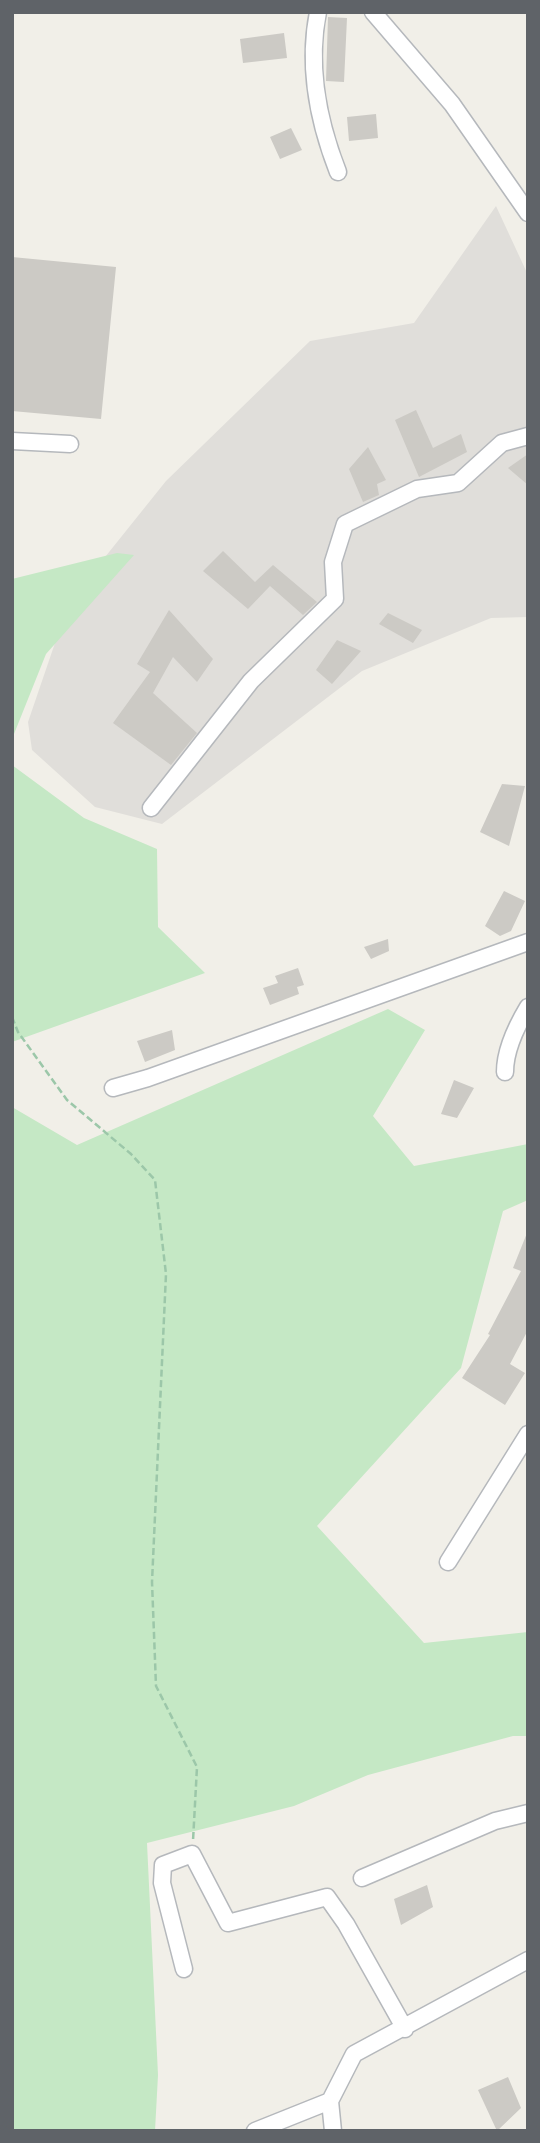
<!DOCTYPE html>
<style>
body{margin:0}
#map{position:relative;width:540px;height:2143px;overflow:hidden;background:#f1efe8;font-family:Overpass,sans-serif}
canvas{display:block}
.frame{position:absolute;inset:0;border:14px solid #5f6368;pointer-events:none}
</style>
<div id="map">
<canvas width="540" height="2143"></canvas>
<div class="frame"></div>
</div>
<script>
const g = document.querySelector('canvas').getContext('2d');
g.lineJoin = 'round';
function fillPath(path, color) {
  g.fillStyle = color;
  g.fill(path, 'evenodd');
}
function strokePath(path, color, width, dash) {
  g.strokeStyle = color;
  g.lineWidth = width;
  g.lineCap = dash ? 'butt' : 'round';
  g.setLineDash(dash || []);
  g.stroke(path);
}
fillPath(new Path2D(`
 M496 206 528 275V617L491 618 362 671 162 824 95 807 32 750 28 722 69 602 166 481 310 341 414 323Z`), '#e0deda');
fillPath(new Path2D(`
 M117 553 134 555 46 654 12 739V579Z
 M12 765 84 818 157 849 158 927 205 973 12 1042Z
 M388 1009 425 1030 373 1116 414 1166 528 1144V1200L503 1211 461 1368 317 1526 424 1643 528 1632V1736H513L368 1775 294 1806 147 1843 158 2075 155 2131H12V1107L77 1145Z`), '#c5e8c5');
fillPath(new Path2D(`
 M328 17 347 18 344 82 326 81Z
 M284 33 287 58 243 63 240 39Z
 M376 114 378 138 349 141 347 117Z
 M291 128 302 150 280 159 270 137Z
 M12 257 116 267 101 419 12 411Z
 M416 410 433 448 461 434 467 452 419 477 395 420Z
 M368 447 386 480 377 484 379 495 363 502 349 469Z
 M528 454V485L508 468Z
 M223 551 255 582 273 565 317 602 303 615 270 586 248 609 203 571Z
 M169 610 213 659 197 682 173 657 153 693 197 733 171 765 113 723 150 672 137 664Z
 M388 613 422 630 413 643 379 624Z
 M337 640 361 651 332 684 316 670Z
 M502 784 525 786 509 846 480 832Z
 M504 891 525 901 511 931 500 936 485 926Z
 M388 939 389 951 371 959 364 947Z
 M298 968 304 985 297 987 299 994 270 1005 263 988 278 983 275 976Z
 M172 1030 175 1050 145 1062 137 1041Z
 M454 1080 474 1088 457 1118 441 1114Z
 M527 1233 528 1330 510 1364 525 1373 505 1405 462 1378 490 1335 488 1334 521 1271 513 1268Z
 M427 1885 433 1907 401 1925 394 1899Z
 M508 2077 521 2108 497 2131 478 2090Z`), '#cccac5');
const minor = new Path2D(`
 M318 12C307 67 318 121 338 172
 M373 12 452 104 528 213
 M12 441 70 444
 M151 808 251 681 335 599 333 562 345 524 417 489 458 483 502 443 528 436
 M505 1072C505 1050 516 1027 528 1007
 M113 1088 148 1078 528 942
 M448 1562 528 1434
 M362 1878 495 1821 528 1813
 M184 1969 162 1883 163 1865 192 1854 228 1923 327 1897 346 1924 405 2029
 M255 2131 330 2101
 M333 2131 330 2101 354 2054 528 1960`);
strokePath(minor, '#b5b8bc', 19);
strokePath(new Path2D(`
 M12 1017 18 1032 67 1100 131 1154 155 1180 166 1274 152 1582 156 1686 197 1767 193 1841`), '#9cc7a9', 2.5, [7, 3.5]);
strokePath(minor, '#fff', 16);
</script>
